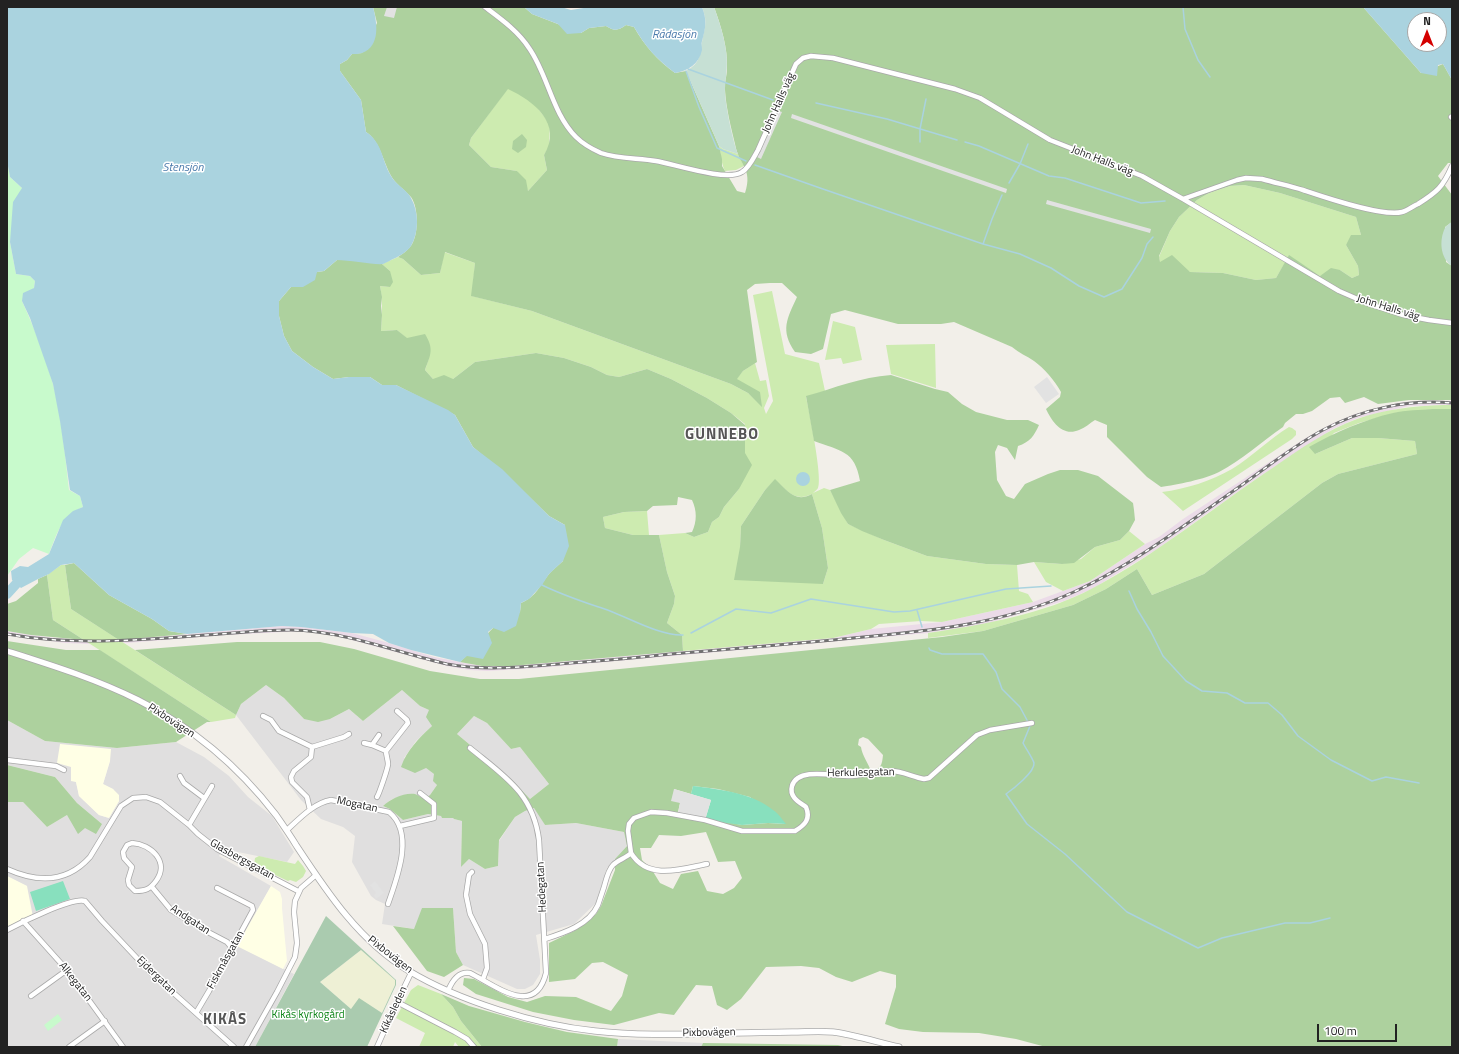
<!DOCTYPE html>
<meta charset="utf-8">
<style>
body{margin:0}
#map{position:relative;width:1459px;height:1054px;overflow:hidden;background:#f2efe9;font-family:"Titillium Web",sans-serif}
canvas{display:block}
.frame{position:absolute;inset:0;border:8px solid #222;pointer-events:none}
.north{position:absolute;left:1407px;top:12px;width:40px;height:40px;box-sizing:border-box;background:#fff;border:1px solid #a7a7a7;border-radius:50%;rotate:0deg;font-size:11px;font-weight:700;line-height:16px;text-align:center;color:#222}
.north::after{content:'';display:block;margin:auto;width:14px;height:18px;background:#d40000;clip-path:polygon(50% 0,100% 100%,50% 72%,0 100%)}
.scale{position:absolute;left:1317px;top:1024px;width:80px;height:18px;box-sizing:border-box;border:2px solid #222;border-top:0;padding-left:5px;font-size:12px;line-height:14px;white-space:nowrap;color:#222;-webkit-text-stroke:3px #fff;paint-order:stroke}
</style>
<div id="map">
<canvas width="1459" height="1054"></canvas>
<div class="frame"></div>
<div class="north">N</div>
<div class="scale">100 m</div>
</div>
<script>
const g = document.querySelector('canvas').getContext('2d');
g.lineJoin = 'round';
function fillPath(path, color) {
  g.fillStyle = color;
  g.fill(path, 'evenodd');
}
function strokePath(path, color, width, dash) {
  g.strokeStyle = color;
  g.lineWidth = width;
  g.lineCap = dash ? 'butt' : 'round';
  g.setLineDash(dash || []);
  g.stroke(path);
}
function write(font, color, halo, rows, align = 'center') {
  g.font = font + ' "Titillium Web",sans-serif';
  g.lineWidth = 3;
  g.setLineDash([]);
  g.textBaseline = 'middle';
  g.strokeStyle = halo;
  g.fillStyle = color;
  for (const [text, x, y, turn = 0] of rows) {
    g.save();
    g.translate(x, y);
    g.rotate((+turn || 0) * Math.PI / 180);
    g.textAlign = isNaN(turn) ? turn : align;
    if (halo) g.strokeText(text, 0, 0);
    g.fillText(text, 0, 0);
    g.restore();
  }
}
fillPath(new Path2D(`
 M266 685 284 698 304 719H330L349 709 363 721 402 690 420 706 429 710 432 726 416 741 404 758 426 768 434 774 437 785 430 795 424 799 397 797 389 801 383 806 390 809 403 820 428 814 441 816 442 818H453L454 819 462 821 461 867 469 859 485 869 498 866 499 841 515 817 525 811 535 808 545 825 576 823 624 832 627 846 607 868 596 903 574 924 536 935 540 960V974L533 985 525 989H517L463 965 456 952 453 908 414 929 382 924 385 904 376 900 371 896 352 862 355 836 343 827 321 819 301 800 236 715 241 704Z
 M474 716 487 723 511 749 520 747 549 784 530 799 512 780 457 734Z
 M7 720 45 741 117 748 176 742 204 757 229 776 248 797 272 816 294 852 287 862 223 849 219 856 271 886 237 946 294 974 255 1047H7V932L27 886 7 876V802H23L47 827 67 815 85 828 102 824 77 803 55 777 7 765ZM110 761 103 784 113 789 119 801 109 818 99 815 79 796 76 782 72 776 71 767Z
 M618 1039 703 1043 701 1047H617Z`), '#e0dfdf');
fillPath(new Path2D(`
 M1442 401H1452V405L1409 406 1358 418 1333 429 1253 481 1156 550 1092 589 1064 601 982 625 928 633 539 668 488 671 469 670 447 666 337 636 301 631 226 635 127 643 89 644 65 643 7 635V631L31 635 65 639 84 640H119L282 626 301 627 352 633 389 643 434 657 460 662 482 666H511L833 638 871 629 942 622 1033 602 1090 581 1145 544 1159 537 1183 519 1304 439 1331 424 1355 414 1384 406 1405 402Z`), '#ebdbe8');
fillPath(new Path2D(`
 M60 744 111 749 110 761 103 784 113 789 119 795V801L109 818 99 815 79 796 76 782 71 781V767L57 763Z
 M7 876 27 886 33 917 7 932Z
 M271 886 280 892 282 899V908L287 961 283 969 237 946Z`), '#ffffe5');
fillPath(new Path2D(`
 M361 950 395 980V985L382 1013 371 1006 351 1009 320 982Z`), '#eef0d5');
fillPath(new Path2D(`
 M508 88 524 96 536 106 550 124 549 147 544 155 547 170 528 191 517 171 491 167 469 145 471 138Z
 M719 146 723 149 738 154 744 166 736 170 725 171C721 163 721 154 719 146Z
 M1244 185 1280 193 1356 217 1361 235 1346 245 1358 266 1359 275 1352 278 1340 270 1320 276 1289 256 1276 278 1256 280 1223 273 1190 272 1160 262 1159 257 1170 231 1179 217 1197 200 1209 193 1230 186Z
 M444 252 475 263 472 296 532 311 731 384 748 393 762 406 745 385 736 379 743 371 755 363 760 381 766 380 769 396 764 408 766 414 773 401 753 295 772 291 785 354 819 363 825 391 806 397C809 411 823 479 818 488 817 490 815 491 813 493L824 488 830 490 848 524 884 540 927 556 986 564 1017 565 1019 591 1028 594 1033 602 942 622 921 621 879 624 871 629 833 638 683 651 682 635 667 623 674 604 675 596 667 572 659 535 685 533 694 537 708 532 712 522 719 517 724 507 739 489 745 453V424L731 413 707 398 671 379 647 369 619 377 607 375 591 367 564 358 536 353 475 362 453 379H433L425 370 429 358 397 330 381 331C382 317 383 300 380 286L390 287V271L382 264 398 257 403 259 421 275 440 273ZM775 480C787 490 795 503 812 494L822 528 828 568 823 584 740 547 741 526 765 490Z
 M833 321 855 327 862 360 843 364 841 358 825 360Z
 M935 344 936 388 891 374 886 345Z
 M1443 405H1452V409H1433L1395 413 1359 423 1334 433 1315 454 1352 438H1378L1415 441 1417 454 1338 474 1322 483 1204 574 1152 595 1137 569 1106 589 1073 605 983 631 928 638V633C982 625 1045 614 1093 588 1157 554 1214 507 1274 467 1300 449 1327 430 1357 419 1385 409 1414 406 1443 405Z
 M1289 427 1292 428 1296 431V435L1292 439 1183 511 1162 492C1186 489 1211 481 1232 469 1252 457 1269 439 1289 427Z
 M647 511 649 535H633L605 528 603 517 624 512Z
 M1129 531 1145 544 1090 581 1063 591 1046 582 1034 562 1062 564 1081 559 1095 547 1120 540Z
 M61 565H65L71 609 236 715 235 718 211 722 53 620 47 575Z
 M259 856 295 864 298 860 303 866 306 871 303 877 296 882 290 880 288 881 254 865 255 858Z
 M418 985 441 994 453 1007 461 1021 482 1047H459L455 1042 453 1047H419L425 1033 396 1018 411 990Z`), '#cdebb0');
fillPath(new Path2D(`
 M373 7H524L532 14 581 33 589 28 606 26C614 31 618 31 626 25L634 27C645 46 657 60 675 73L686 71 719 146 722 159V166L737 191 745 193C753 168 739 166 735 144 731 127 726 108 725 90 724 83 727 76 727 69 728 48 721 26 714 7H1363L1421 73 1443 64 1452 80V163H1448L1438 176 1452 195V222L1445 227 1446 262 1452 266V400H1409L1378 404 1364 397 1345 403 1340 397 1330 398 1312 411 1303 414H1296L1285 423 1283 427C1261 442 1242 460 1219 472 1206 479 1176 485 1161 487L1147 477 1107 437V425L1095 420C1090 423 1085 428 1079 430 1063 437 1052 422 1046 409L1060 397 1061 392C1055 381 1044 368 1034 361 1027 356 1019 353 1012 347L954 322 941 324H898L845 310 831 314 823 349 811 354 795 352C780 330 787 319 797 297L782 283H770L755 284 747 290 757 362 743 371 737 379 760 392 762 407 748 393 731 384 532 311 471 296 475 263 445 252 440 273 421 275 403 259 398 257C402 254 407 251 410 247 419 237 419 208 411 197 404 189 395 184 390 174 383 160 379 140 366 132L361 100 340 71V64L347 60 352 54 362 53 377 23ZM508 89C534 101 563 124 544 155L547 170 528 191 526 180 517 171 491 167 469 145 471 138ZM1244 185 1280 193 1356 217 1361 235H1351L1346 245 1358 266 1359 275 1352 278 1340 270 1331 268 1320 276 1289 255 1276 278 1256 280 1223 273 1190 272 1172 255 1160 262 1159 256 1170 231 1179 217 1197 200 1209 193 1230 186Z
 M522 134 527 140 526 147 518 153 512 149 513 141Z
 M337 260H349L382 264 390 271 393 282 390 287 380 286 382 297 381 306 382 315 381 331 397 330 407 338 425 334C434 349 431 354 425 370L433 379 444 375 453 379 475 362 536 353 564 358 591 367 607 375 619 377 647 369 671 379 707 398 731 413 745 425V453L752 465 739 489 724 507 719 517 712 522 708 532 694 537 685 533 692 532C697 521 697 511 692 500L678 497 677 505 653 506 647 511 624 512 603 517 605 528 633 535H659L667 572 675 596 674 604 667 623 682 635 683 651 511 666H482L460 662 493 628 520 612 521 603C537 596 539 586 549 574 553 569 559 565 563 561L565 525 549 516 515 483 473 447 455 415 396 385H382L370 377H349L333 379 313 367 292 351 284 336 279 316V301L291 287 317 272 324 271Z
 M891 375 935 389 948 392 962 404 976 412 1007 420H1028L1039 425C1034 436 1030 442 1018 446L1015 460 1007 448 998 445 995 452 997 480 1006 496 1014 499 1025 484 1048 474 1060 470H1078L1098 476 1133 503 1134 510 1135 520 1129 531 1120 540 1095 547 1074 563 1062 564 1034 562 1017 565 986 564 927 556 884 540 862 531 848 524 841 513 830 490 860 481C855 450 840 451 814 441L806 396C835 388 861 377 891 375Z
 M1433 409H1452V1047H1046L1016 1039 979 1033 923 1032 899 1029 885 1024 896 987V975L880 971 852 982 836 977 819 968 801 966 766 967 741 999 727 1010 717 1005 712 986 696 985 674 1015 659 1013 614 1025 574 1020 533 1012 476 994 463 985 464 978 474 979 508 997 527 1002 545 996 576 997 611 1011 622 996 628 975 603 962 592 963 575 979 549 982V943L574 931 596 914 601 906 615 870V859L627 846 624 832 576 823 545 825 534 808 525 811 515 817 499 840 498 866 485 869 469 859 461 867 462 821 454 819 453 818H442L441 816 428 814 403 820 390 809 383 806C390 799 405 792 415 794 418 795 421 797 424 799L430 795 437 785 433 781 434 774 426 768 415 773 401 767C407 750 419 738 432 726L426 717 429 710 420 706 402 690 363 721 349 709 330 719 318 722 304 719 284 698 266 685 241 704 236 715 135 650 237 642H320L354 649 430 671 480 679H519L942 637 983 631 1073 605 1106 589 1137 569 1152 595 1204 574 1322 483 1338 474 1417 454 1415 441 1378 438H1352L1315 454 1309 447C1336 432 1363 420 1393 413 1406 410 1420 410 1433 409ZM474 716 487 723 511 749 520 747 549 784 530 799 512 780 457 734ZM863 737 868 739 883 755C882 765 881 769 871 771 868 763 862 755 861 747L858 745 859 739ZM693 786 718 789 750 797 785 824 768 823 742 825 678 812 680 803 674 789 691 794ZM706 832 718 862 735 861 742 878 734 888 723 894 707 891 698 871 681 874 673 889 660 883 652 870 642 860 640 848H651L659 835 681 836Z
 M775 479C788 491 795 503 812 494L822 528 828 568 823 584 734 580 740 547 741 526 765 490Z
 M74 563 109 595 152 619 169 631 187 634 119 640 71 609 65 565Z
 M47 575 53 620 84 640 31 635 7 631V604L16 601 38 583V579Z
 M7 641 66 650H100L211 722H207L176 742 117 748 45 741 7 720Z
 M7 765 55 777 77 803 102 824 96 834 85 828 78 834 67 815 47 827 23 802H7Z
 M422 908H453L456 952 463 965 444 977 427 971 393 926 414 929Z
 M441 994 469 1006 525 1022 567 1032 618 1039 617 1047H482L461 1021 453 1007Z
 M703 1043 838 1045 847 1047H701Z`), '#add19e');
fillPath(new Path2D(`
 M702 7H714C719 21 724 36 726 51 728 64 726 75 725 88 724 99 733 143 738 154L723 149 719 146 686 71C689 69 694 66 696 63 701 56 700 49 702 42 705 26 708 23 702 7Z
 M1452 222V266C1440 258 1439 240 1445 228 1446 226 1450 223 1452 222Z`), '#c6e0d4');
fillPath(new Path2D(`
 M326 916 396 980V985L367 1047H255ZM361 950 395 980V985L382 1013 359 998 351 1009 320 982Z`), '#aacbaf');
fillPath(new Path2D(`
 M7 161 10 177 22 188 10 242 16 274 30 276 35 281 34 288 22 301C34 327 45 356 53 384 62 419 65 455 69 490L80 496 83 507C61 516 57 534 49 554L33 548 19 559 7 576Z
 M58 1014 62 1020 48 1031 44 1025Z`), '#c8facc');
fillPath(new Path2D(`
 M693 786C718 789 753 793 773 810 778 813 782 819 786 824L768 823 742 825 705 820 711 800 691 794Z
 M63 881 70 899 36 911 30 892Z`), '#88e0be');
fillPath(new Path2D(`
 M387 7H397L394 18 384 16Z
 M776 110 782 112 761 159 755 156Z
 M792 114 1007 189 1006 193 791 118Z
 M1047 200 1151 229 1150 233 1046 204Z
 M1047 377 1059 394 1046 403 1034 387Z
 M674 789 711 800 705 820 678 813 680 803 671 801Z
 M375 881 384 893 376 899 374 895 376 893 370 885Z`), '#e2e2e2');
fillPath(new Path2D(`
 M7 7H373C377 22 381 46 362 53 359 54 355 54 352 54L347 60 340 64V71L361 100 366 132C383 143 381 159 391 176 396 185 408 191 411 198 419 212 419 232 411 246 407 252 398 257 391 260 389 261 386 263 383 264 374 265 349 260 337 260L324 271 317 272 315 280 303 287H291L279 301V316L284 336 292 351 313 367 333 379 349 377H370L382 385H396L448 410 455 415 473 447 502 469 549 516 565 525 569 546 563 561 549 574 542 585 529 599 521 603 520 612 516 626 504 632 493 628 488 632 492 643 483 659 467 656 460 662 411 650 389 643 373 634 352 633 301 627 282 626 187 634 169 631 152 619 109 595 74 563 61 565 49 574 38 579 21 588 12 580 11 571 20 566 28 567 49 554 63 520 73 511 83 507 80 496 70 490 60 421 53 384 30 318 22 301 23 293 34 288 35 281 30 276 16 274 10 242 13 202 22 188 10 177 7 161Z
 M524 7H561L571 10 590 7H702C707 20 706 27 702 41 701 44 702 47 702 50 699 64 688 71 675 73 656 59 645 46 634 27L626 25C618 31 614 31 606 26L589 28 581 33 567 34 558 24 532 14Z
 M1363 7H1452V80L1443 64 1438 65 1437 76 1421 73ZM1415 20H1439V44H1415Z
 M796 479a7 7 0 1 1 14 0a7 7 0 1 1-14 0Z`), '#aad3df');
strokePath(new Path2D(`
 M1183 7 1185 29 1198 60 1210 77
 M688 69 773 100
 M686 71 699 107 717 148 746 161
 M816 103 887 119 957 140
 M920 142V129L926 99
 M965 142 979 146 1049 176 1065 178 1141 203 1165 201
 M755 165 820 188 983 244 1020 254 1051 268 1079 286 1104 297 1122 289 1142 258 1147 244 1153 237
 M1009 183 1020 164 1028 144
 M983 244 992 219 1002 195
 M542 585C564 596 587 603 610 611 631 619 661 636 683 635
 M1129 591 1137 609 1151 632 1163 656 1186 681 1202 691 1227 693 1245 703H1268L1282 715 1298 736 1331 760 1372 781 1386 777 1419 783
 M917 610 922 627
 M691 633 736 609 771 613 811 599 894 612 910 611 1006 589 1051 586
 M929 648 930 650 942 654H983L996 672 1002 689 1020 707 1028 722
 M1030 726 1023 743C1026 749 1032 757 1034 763 1035 772 1013 789 1006 794L1027 824 1065 854 1127 912 1198 948 1222 938 1285 923H1310L1330 918`), '#aad3df', 1.5);
strokePath(new Path2D(`
 M7 594 17 583 29 576`), '#aad3df', 10);
const minor = new Path2D(`
 M485 7C501 19 518 31 529 48 548 75 552 113 576 137 583 144 592 149 601 153 618 159 638 158 656 161 674 164 727 182 742 172 749 168 754 157 758 150L796 64 803 58 811 56 833 58 955 89 980 98 1050 140 1142 176 1183 199 1339 291 1369 304 1403 315 1429 320 1452 323
 M1451 117 1452 118
 M1183 199 1237 180 1246 178 1262 179C1276 183 1290 186 1303 190 1324 197 1382 217 1402 212 1407 211 1413 206 1418 204 1437 192 1443 187 1452 166
 M263 716 271 720 279 731 312 747 311 757 294 771 291 777 292 782 307 797 310 810
 M364 743 372 745 386 751
 M372 745 379 735
 M312 747 344 737 349 734
 M7 760 56 766 64 770
 M180 776 184 783 204 798
 M377 797C379 794 388 768 388 764 388 760 386 755 386 751L408 723 407 720 397 711
 M189 825 212 786
 M400 826 434 818V804L420 793
 M287 830C300 818 314 803 331 800L389 812C415 833 397 878 388 904
 M132 843C151 844 170 862 156 881 150 889 146 891 135 891L129 885 128 880 132 867 124 858 123 852 127 845Z
 M631 853C648 881 682 869 707 864
 M7 869C38 883 67 883 90 857L121 806 133 798 146 797 160 802 189 825 198 834 217 849 298 891
 M472 872 469 875 466 895 470 914 485 944 487 968 483 979
 M152 887 171 910 206 931 227 942 232 948
 M23 921 67 970 123 1047
 M7 930C20 923 72 897 85 901L102 921 150 972 234 1047
 M545 939C564 933 589 925 598 905 600 899 602 893 604 887 606 880 608 870 613 865 618 860 626 858 631 853L628 831 629 824 634 818 651 812 667 813 705 820 742 831H795C805 825 811 819 806 807 799 802 789 797 792 786 798 767 833 776 848 776 862 776 877 771 891 771 902 771 913 777 924 779L929 778 977 735 990 730 1032 723
 M448 991C452 981 458 971 470 973 496 986 535 1018 546 973L539 840C533 793 504 776 470 748
 M31 996 67 970
 M397 1002 455 1032 467 1039 474 1047
 M196 1013 209 991 253 910 252 906 217 888
 M69 1047 105 1021
 M246 1047 277 992 295 957 297 943 294 912 295 901 301 888 316 875
 M377 1047 397 1002 411 973`);
const tertiary = new Path2D(`
 M7 651C51 665 96 679 138 700 192 727 239 767 276 815 283 825 290 835 296 845 327 892 359 941 409 971 459 1001 537 1025 595 1031 639 1036 685 1034 730 1033 750 1033 771 1032 792 1032 805 1032 819 1031 833 1032 855 1035 877 1042 899 1047`);
strokePath(minor, '#a9a9a9', 6);
strokePath(tertiary, '#a9a9a9', 7);
strokePath(minor, '#fff', 4.5);
strokePath(tertiary, '#fff', 5.5);
const rail = new Path2D(`
 M7 634C73 646 140 640 206 635 234 633 263 630 291 630 345 631 395 652 447 664 485 671 522 667 559 664 597 661 634 658 671 654 732 649 792 644 853 638 930 631 1005 624 1076 591 1135 563 1186 524 1239 487 1266 468 1293 446 1323 430 1362 409 1408 399 1452 403`);
strokePath(rail, '#707070', 3);
strokePath(rail, '#fff', 1.5, [4.5]);
write('11px', '#222', '#fff', [
 ["John Halls väg",779,103,-66],
 ["John Halls väg",1102,161,21],
 ["John Halls väg",1388,308,17],
 ["Pixbovägen",171,721,33],
 ["Herkulesgatan",861,773,-1],
 ["Mogatan",357,805,12],
 ["Glasbergsgatan",242,860,29],
 ["Hedegatan",542,887,-93],
 ["Andgatan",190,920,33],
 ["Pixbovägen",390,955,38],
 ["Fiskmåsgatan",226,960,-61],
 ["Ejdergatan",156,976,44],
 ["Alkegatan",75,982,52],
 ["Kikåsleden",394,1010,-65],
 ["Pixbovägen",709,1033,-1]
]);
write('11px', '#0c8416', '#fff', [
 ["Kikås kyrkogård",308,1015]
]);
write('italic 12px', '#4a7aab', '#fff', [
 ["Rådasjön",674,35],
 ["Stensjön",183,168]
]);
g.letterSpacing = '1px';
write('bold 15px', '#555', '#fff', [
 ["GUNNEBO",722,435],
 ["KIKÅS",225,1020]
]);
g.letterSpacing = '0px';
</script>
